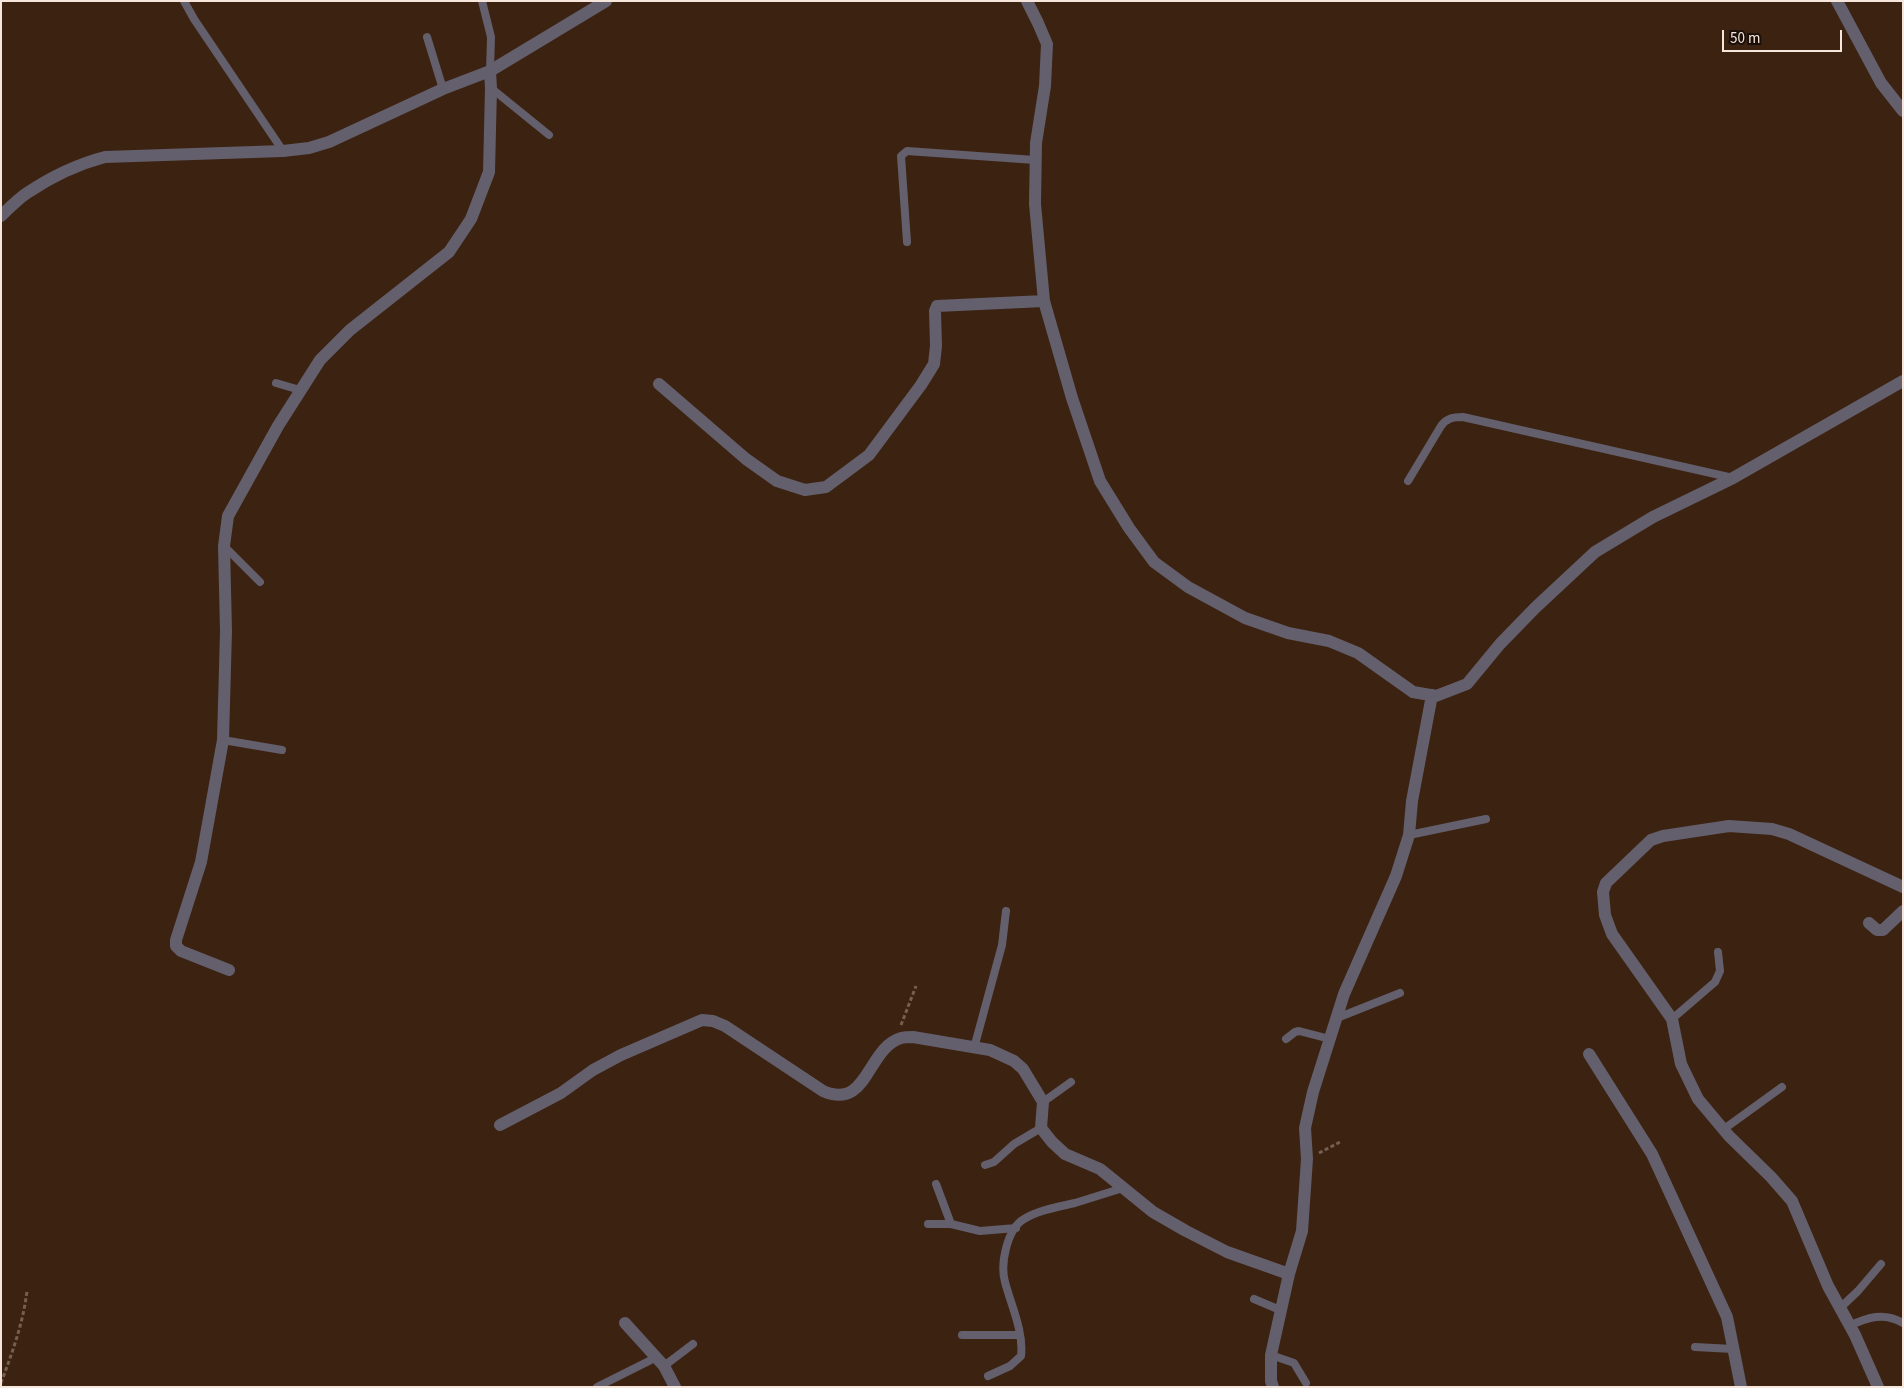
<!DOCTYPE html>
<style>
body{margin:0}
#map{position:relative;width:1904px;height:1388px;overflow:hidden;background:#3b2211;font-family:"Source Sans 3",sans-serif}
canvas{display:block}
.frame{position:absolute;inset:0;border:2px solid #f7e6db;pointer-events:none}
.scale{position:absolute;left:1722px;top:30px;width:120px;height:22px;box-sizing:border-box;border:2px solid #f7e6db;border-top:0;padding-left:6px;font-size:15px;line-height:18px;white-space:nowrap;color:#f7e6db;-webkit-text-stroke:4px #1a0f08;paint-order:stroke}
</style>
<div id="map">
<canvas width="1904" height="1388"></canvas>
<div class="frame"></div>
<div class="scale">50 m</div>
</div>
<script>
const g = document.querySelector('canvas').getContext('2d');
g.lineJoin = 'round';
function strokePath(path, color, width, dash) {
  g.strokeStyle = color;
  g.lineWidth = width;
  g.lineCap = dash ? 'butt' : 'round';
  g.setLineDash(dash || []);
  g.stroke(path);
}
strokePath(new Path2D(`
 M901 1025 916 986
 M1319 1153 1342 1141
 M1 1383C12 1353 23 1324 27 1291`), '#755f50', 3, [4, 2.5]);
strokePath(new Path2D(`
 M184 1 194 19 283 151
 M482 1 491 37 490 71
 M427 37 443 89
 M491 88 549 135
 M907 242 901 156 907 151 1035 160
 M276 383 300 390
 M1408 481 1441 426C1447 418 1453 417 1463 417L1733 478
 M224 546 260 582
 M223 740 282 750
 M1409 835 1486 819
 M1337 1018 1400 993
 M1672 1019 1715 982 1720 971 1718 952
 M1286 1039 1295 1032 1299 1031 1330 1039
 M974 1048 1002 945 1006 911
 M1043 1102 1071 1082
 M1724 1129 1782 1087
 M985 1165 994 1162 1014 1144 1041 1128
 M936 1184 951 1224
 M928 1224H951L980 1231 1016 1228
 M1254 1299 1280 1310
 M1840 1308 1858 1291 1881 1264
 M1849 1326C1868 1317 1884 1312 1903 1323
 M962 1335H1020
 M1695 1347 1733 1349
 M1271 1355 1294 1363 1306 1383
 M664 1366 693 1344
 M988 1376 1010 1366 1021 1356C1024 1332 1011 1305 1005 1282 1000 1264 1007 1229 1024 1219 1039 1210 1058 1207 1075 1203 1091 1198 1107 1193 1123 1188
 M597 1387 657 1357`), '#645f6c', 8);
strokePath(new Path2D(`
 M1027 1 1038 23 1047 44 1045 86 1036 143 1035 204 1044 301 1072 398 1100 481 1129 528 1154 562 1188 587 1245 618 1288 633 1329 641 1358 653 1413 692 1436 696 1467 684 1500 644 1535 608 1595 552 1653 517 1733 478 1903 381
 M1837 1 1881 83 1903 111
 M1 216C9 208 18 199 27 193 51 177 78 164 105 157L283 151 309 148 329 142 443 89 490 71 606 1
 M659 384 746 459 777 481 805 490 826 487 869 455 921 385 934 364 936 346 935 311 937 306 1044 301
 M1869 923 1877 930H1883L1903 911
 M229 970 181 951 176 946V940L201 862 223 740 226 631 224 546 228 516 278 426 320 360 350 330 449 252 471 219 489 172 491 88 490 71
 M1589 1054 1652 1154 1727 1317 1741 1387
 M500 1125 561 1093 593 1070 621 1055 702 1020 713 1021 725 1026 823 1091C868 1111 867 1048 901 1038 905 1037 909 1037 913 1037L990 1050 1014 1061 1023 1069 1043 1102 1041 1128 1052 1142 1065 1154 1100 1169 1153 1212 1186 1231 1227 1252 1289 1274
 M625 1323 664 1366 675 1387
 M1273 1387 1271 1381V1355L1289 1274 1302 1231 1307 1159 1305 1128 1313 1092 1344 994 1396 876 1409 835 1412 801 1432 695
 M1878 1387 1855 1335 1828 1286 1792 1201 1771 1177 1729 1136 1698 1099 1681 1064 1672 1019 1612 934 1605 915 1603 892 1606 883 1651 840 1663 836 1729 826 1772 829 1789 834 1903 887`), '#645f6c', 12);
</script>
